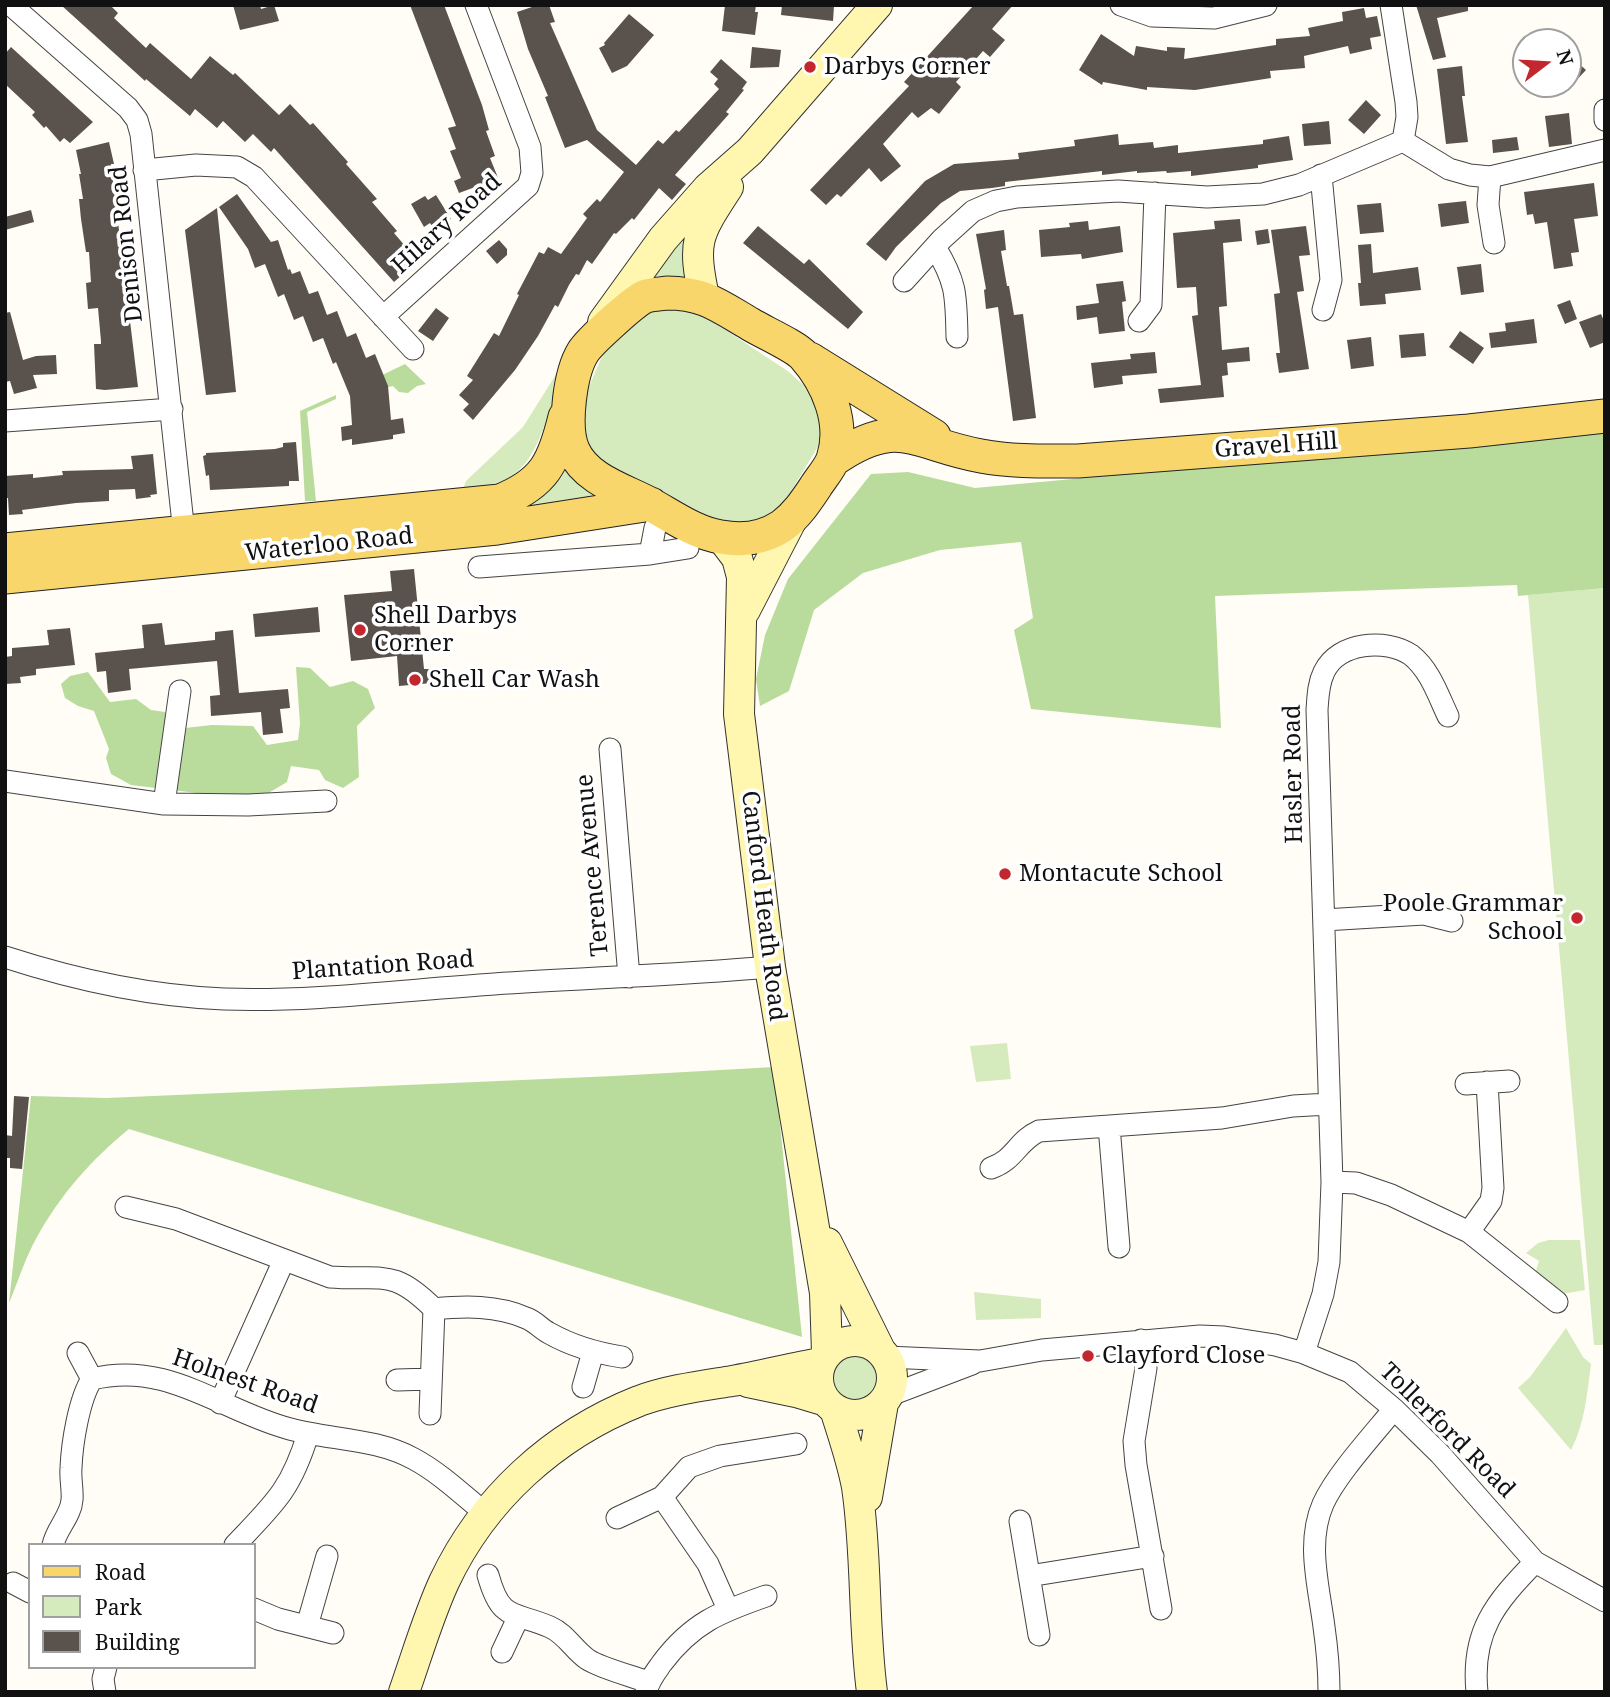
<!DOCTYPE html>
<style>
body{margin:0}
#map{position:relative;width:1610px;height:1697px;overflow:hidden;background:#fffdf5;font-family:"Noto Serif",serif}
canvas{display:block}
.frame{position:absolute;inset:0;border:7px solid #111;pointer-events:none}
.legend{position:absolute;left:28px;top:1543px;width:228px;height:126px;box-sizing:border-box;background:#fff;border:2px solid #a0a0a0;margin:0;padding:9px 12px;list-style:none;font-size:21px;color:#111}
.legend li{display:flex;align-items:center;gap:14px;height:35px}
.legend b{width:35px;border:2px solid #a0a0a0}
.north{position:absolute;left:1512px;top:28px;width:70px;height:70px;box-sizing:border-box;background:#fff;border:2px solid #a0a0a0;border-radius:50%;rotate:73deg;font-size:19px;font-weight:700;line-height:28px;text-align:center;color:#111}
.north::after{content:'';display:block;margin:auto;width:24px;height:32px;background:#c4262e;clip-path:polygon(50% 0,100% 100%,50% 72%,0 100%)}
</style>
<div id="map">
<canvas width="1610" height="1697"></canvas>
<div class="frame"></div>
<ul class="legend">
<li><b style="height:9px;background:#f9d66b"></b>Road</li>
<li><b style="height:19px;background:#d5ebbd"></b>Park</li>
<li><b style="height:19px;background:#5a524d"></b>Building</li>
</ul>
<div class="north">N</div>
</div>
<script>
const g = document.querySelector('canvas').getContext('2d');
g.lineJoin = 'round';
function fillPath(path, color) {
  g.fillStyle = color;
  g.fill(path, 'evenodd');
}
function strokePath(path, color, width, dash) {
  g.strokeStyle = color;
  g.lineWidth = width;
  g.lineCap = dash ? 'butt' : 'round';
  g.setLineDash(dash || []);
  g.stroke(path);
}
function write(font, color, halo, rows, align = 'center') {
  g.font = font + ' "Noto Serif",serif';
  g.lineWidth = 7;
  g.setLineDash([]);
  g.textBaseline = 'middle';
  g.strokeStyle = halo;
  g.fillStyle = color;
  for (const [text, x, y, turn = 0] of rows) {
    g.save();
    g.translate(x, y);
    g.rotate((+turn || 0) * Math.PI / 180);
    g.textAlign = isNaN(turn) ? turn : align;
    if (halo) g.strokeText(text, 0, 0);
    g.fillText(text, 0, 0);
    g.restore();
  }
}
fillPath(new Path2D(`
 M687 233 688 277 657 276 640 282Z
 M691 307 789 372 810 391 822 417 820 443 790 493 776 511 764 520 726 527 615 476 583 446 581 408 591 382 605 349 638 312Z
 M595 312C582 341 565 370 554 400 534 452 529 485 463 489L466 481 523 427Z
 M569 464 607 499 436 518 542 496 561 478Z
 M1605 588V1345H1594L1528 595Z
 M1007 1043 1011 1079 976 1082 970 1046Z
 M1549 1240H1580L1585 1290 1557 1295 1534 1277 1539 1261 1526 1253 1538 1243Z
 M974 1292 1041 1299V1318L976 1320Z
 M1566 1328 1583 1357 1591 1364C1587 1394 1585 1423 1571 1450L1518 1388 1530 1377Z
 M831 1377a23 23 0 1 1 46 0a23 23 0 1 1-46 0Z`), '#d5ebbd');
fillPath(new Path2D(`
 M405 364 426 384 417 386 408 393 399 392 393 386 384 388 376 378Z
 M336 395V399L307 412 316 501H305L300 411Z
 M1605 430V588L1518 596 1517 585 1215 596 1221 728 1031 709 1014 630 1033 618 1021 542 940 550 863 573 814 610 789 691 760 706 756 679 765 635 788 579 871 474 908 472 975 488Z
 M296 667 310 668 330 687 353 681 368 689 375 708 357 726 359 777 343 788 325 780 319 770 291 766 287 782 265 795 221 796 131 785 111 774 106 758 109 749 94 711 78 706 65 698 61 684 70 676 88 672 110 702 136 699 151 710 165 712 167 730 212 725 253 726 267 745 298 740 300 724Z
 M774 1067 802 1337 129 1129C91 1160 61 1194 37 1237 25 1258 18 1282 9 1303L31 1096 107 1098 614 1076Z`), '#b9dc9c');
fillPath(new Path2D(`
 M61 5H110L118 13 114 18 146 48 150 43 191 79 210 56 233 75 235 73 279 115 290 104 310 125 313 123 348 162 346 164 377 199 372 202 397 231 394 233 418 261 394 282 274 148 271 152 253 134 245 142 223 121 217 128 195 109 190 116 146 79 145 81Z
 M233 5H260L261 9 274 5 279 21 240 30Z
 M410 5H444L482 105 489 130 486 131 495 156 490 158 501 185 480 193 478 186 459 193 454 181 461 178 450 151 456 149 448 128 456 126Z
 M538 5H549L555 22 550 23 597 130 636 165 658 140 663 144 676 130 679 132 719 89 714 84 718 79 710 72 721 59 747 82 742 89 744 90 726 112 729 114 675 175 686 184 672 200 659 188 634 220 632 218 616 234 614 233 592 264 587 260 579 275 576 274 569 285 558 307 555 305 538 336 515 370 473 420 463 410 469 404 459 395 473 380 467 376 494 333 499 336 519 295 517 294 539 252 544 254 548 247 561 254 587 218 583 214 597 199 600 202 624 172 587 140 565 148 545 97 548 96 528 49 517 12Z
 M725 5H756L755 12H758L755 35 722 31Z
 M782 5 834 6 833 21 781 15Z
 M974 5H1013L992 29 1005 40 990 57 983 51 956 82 961 87 939 114 931 108 918 118 912 112 883 144 901 166 881 182 869 168 841 197 837 194 826 205 810 190 909 86 904 82Z
 M1416 5H1468V11L1437 18 1446 57 1433 60Z
 M1364 8 1366 18 1377 16 1381 36 1370 38 1372 49 1350 54 1348 46 1304 56 1305 68 1270 71 1271 78 1195 90 1147 87V90L1103 82 1102 85 1079 70 1101 34 1134 56 1136 46 1167 51V47L1185 48 1184 59 1276 45V39L1310 36 1308 28 1343 21 1342 12Z
 M629 14 654 35 627 66 612 73 599 48 605 45 604 43Z
 M11 47 93 122 70 143 64 138 60 142 46 126 44 128 32 115 35 112 5 84V54Z
 M752 47 781 50 779 67 750 68Z
 M1568 54 1586 70 1568 89Z
 M1462 66 1465 96H1462L1468 142 1446 144 1437 69Z
 M1366 100 1381 115 1364 134 1348 120Z
 M1569 113 1572 144 1549 147 1545 116Z
 M1329 121 1331 144 1304 146 1302 124Z
 M1118 134 1119 145 1153 142 1154 148 1178 145V153L1263 144V140L1289 136 1293 160 1258 165V168L1191 176V171L1167 173 1166 171 1137 173V171L1102 175V171L1005 182V186L992 188 960 191 941 203 896 247 886 261 866 244 925 181 954 164 1019 159 1018 153 1075 146 1074 140Z
 M1517 137 1519 150 1493 153 1492 140Z
 M109 142 114 164H111L138 387 105 390 96 389 94 344H101V341L98 308 88 309 86 283 91 282 89 252H86L81 219 79 199H83L79 174H81L76 150Z
 M1594 183 1598 216 1574 219 1579 252 1571 253 1573 266 1554 269 1547 222 1535 224 1533 214 1527 215 1524 192Z
 M237 194 271 242 278 240 288 270 290 269 292 274 300 271 309 294 318 291 327 315 337 311 347 337 356 333 366 358 375 354 388 386 391 420 403 418 405 433 393 435V439L352 445V439L342 441 341 427 352 425 350 396 336 362 333 364 323 338 313 342 303 316 294 320 284 294 278 297 265 264 255 268 248 249 219 207Z
 M436 195 451 219 434 230 430 223 424 227 411 204 425 196 428 200Z
 M1466 201 1469 223 1441 227 1438 204Z
 M1381 203 1384 232 1360 234 1357 205Z
 M217 208 236 392 206 395 185 230Z
 M31 210 34 222 5 230V217Z
 M1240 219 1242 241 1223 243 1227 306 1219 307 1222 350 1249 347 1250 361 1227 363 1228 375 1222 376 1224 397 1160 403 1158 389 1201 385 1192 316 1198 315 1196 287 1177 288 1173 233 1215 229 1214 221Z
 M1088 221 1089 230 1120 226 1123 252 1082 259 1081 254 1041 257 1039 230 1070 227 1069 223Z
 M758 226 804 264 809 259 863 312 848 329 743 243Z
 M1306 226 1310 255 1299 256 1304 291 1297 292 1309 369 1279 373 1276 353H1280L1274 294 1280 293 1271 230Z
 M1268 229 1270 243 1257 245 1255 231Z
 M1004 230 1006 250 1001 251 1007 286H1009L1014 315 1023 314 1036 418 1013 421 998 307 986 309 984 290 986 289 976 234Z
 M499 240 507 249V255L497 264 486 251Z
 M1371 244 1373 273 1418 267 1421 290 1385 294 1386 304 1360 306 1358 283H1361L1358 245Z
 M1481 264 1484 292 1461 295 1457 267Z
 M1123 281 1126 301 1122 302 1125 331 1099 334 1097 317 1077 320 1076 306 1099 303 1096 284Z
 M1570 300 1577 319 1565 324 1557 305Z
 M436 308 449 318 433 341 418 331Z
 M10 312 23 360 36 356 56 355 57 374 33 375 37 388 14 394 10 381 5 382V313Z
 M1601 314 1605 323V342L1590 348 1579 322Z
 M1534 319 1537 343 1491 348 1489 333 1506 331 1505 323Z
 M1460 331 1484 348 1473 364 1449 347Z
 M1424 333 1426 356 1401 358 1399 335Z
 M1371 337 1374 366 1351 369 1347 340Z
 M1155 352 1157 373 1122 376 1123 384 1094 388 1091 363 1131 359 1130 354Z
 M296 442 299 481H289V486L210 490 209 475 206 476 203 456 206 455V453L275 449 283 447V443Z
 M153 454 157 494 150 495 151 497 136 499 135 489 109 490V501L76 503 22 510 23 514 9 515 8 498H5V476L33 474V478L63 475 62 471 133 469 131 456Z
 M414 569 424 669H431L432 683 399 686 397 656 351 661 344 595 392 591 390 571Z
 M318 607 320 632 255 637 253 614Z
 M162 623 165 645 215 640V632L233 630 239 693 288 689 290 708 280 709 283 733 263 735 261 712 211 716 210 696 220 695 217 661 129 669 131 690 108 693 106 671 97 672 95 653 144 648 142 625Z
 M70 628 75 665 36 669V675L20 677 21 683 5 684V657L12 656V648L49 645 47 630Z
 M14 1096 29 1097 22 1169 10 1168V1158H5V1135L12 1136Z`), '#5a524d');
const street = new Path2D(`
 M11 5 128 108 137 120 141 134 184 533
 M1121 5 1152 16 1214 18 1266 5
 M1605 110V120
 M1403 141 1449 169 1470 175 1490 177 1605 150
 M144 170 196 165 237 167 254 177 413 349
 M1321 175 1331 280 1323 310
 M1490 177 1488 205 1494 243
 M935 247C957 283 956 296 957 337
 M904 281 942 239 973 211 996 201 1017 197 1118 191 1207 197 1263 194 1299 185 1403 141 1407 117 1406 102 1391 5
 M383 317 528 186 532 173 530 147 476 5
 M1139 321 1151 305 1155 193
 M5 421 172 409
 M650 554 655 528 662 512
 M479 567 650 554 688 548
 M610 749 629 977
 M5 781 164 804 248 805 326 801
 M164 804 180 691
 M1324 920 1424 914 1452 921
 M5 957C76 980 149 996 224 999 313 1002 404 990 494 984 586 978 678 975 770 967
 M1466 1084 1509 1081
 M1109 1126 1119 1247
 M991 1168C1015 1160 1017 1141 1039 1131L1222 1118 1293 1106 1329 1104
 M1332 1182 1356 1183 1391 1195 1469 1232 1557 1302
 M126 1207 176 1219 330 1277C382 1281 392 1267 434 1309 464 1306 497 1305 526 1318 535 1321 541 1329 549 1333 572 1346 596 1353 622 1357
 M1469 1232 1491 1201 1493 1188 1487 1082
 M1141 1340 1146 1368 1134 1441 1136 1465 1161 1609
 M78 1353 92 1379
 M1304 1353 1323 1294 1329 1262 1332 1182 1317 710C1318 697 1318 684 1324 672 1338 642 1386 638 1411 655 1430 670 1438 695 1448 716
 M886 1357 980 1361 1042 1350 1200 1336 1224 1337 1275 1345 1304 1353 1350 1372 1394 1409 1440 1454 1535 1562 1605 1601
 M397 1380 431 1379
 M583 1387 593 1352
 M888 1396 972 1364
 M220 1403 284 1260
 M430 1414 434 1309
 M662 1497 708 1564 728 1609
 M617 1518 662 1497 689 1467 720 1456 796 1444
 M1020 1521 1039 1635
 M53 1545C56 1529 71 1516 72 1500 73 1490 70 1479 71 1468 72 1443 79 1399 92 1379 168 1360 221 1411 290 1429 330 1440 376 1438 414 1459 440 1473 463 1495 486 1514
 M235 1545C274 1504 291 1490 308 1434
 M488 1575C501 1622 513 1611 550 1627 566 1634 573 1649 587 1659 600 1668 632 1676 648 1682
 M1029 1576 1153 1556
 M13 1583 30 1592
 M254 1609 278 1619 333 1633
 M307 1626 327 1556
 M502 1652 518 1618
 M105 1692 103 1679 106 1667
 M646 1692C649 1680 655 1673 662 1663 692 1623 720 1612 766 1596
 M1329 1692C1329 1670 1327 1648 1324 1627 1319 1587 1306 1543 1323 1504 1336 1475 1373 1435 1394 1409
 M1477 1692C1471 1632 1495 1603 1535 1562`);
const secondary = new Path2D(`
 M704 297C692 240 697 235 728 187
 M603 322 663 239 708 188 750 151 877 5
 M721 537 737 558 742 577 739 714 770 967 825 1293 827 1353
 M745 610 792 519
 M827 1243 880 1350
 M818 1378a37 37 0 1 1 74 0a37 37 0 1 1-74 0Z
 M748 1382 796 1392 826 1401
 M835 1409C843 1435 852 1460 857 1487 867 1554 863 1624 872 1692
 M867 1497 883 1403
 M404 1692C417 1655 428 1617 444 1582 483 1499 553 1435 639 1401 669 1390 701 1386 732 1381 762 1376 791 1368 821 1363`);
const primary = new Path2D(`
 M667 293C704 293 719 306 750 324 763 332 795 346 804 356 828 383 845 423 833 459 830 468 821 478 816 486 806 501 797 515 782 526 764 538 742 541 721 537 695 533 672 516 650 504 624 490 586 480 573 450 563 427 570 373 583 352 590 341 635 300 646 296 653 294 661 294 667 293Z
 M810 359 934 436
 M833 460C899 414 914 444 981 456 1013 462 1045 461 1078 461L1469 431 1605 416
 M5 550 500 501C545 483 554 462 565 417
 M5 577 497 528 651 504`);
strokePath(street, '#444', 23);
strokePath(secondary, '#333', 32);
strokePath(primary, '#222', 35);
strokePath(street, '#fff', 21);
strokePath(secondary, '#fff6b0', 30);
strokePath(primary, '#f9d66b', 33);
for (const [x, y, r, color] of [
 [810,67,7,"#c4262e"],
 [360,630,7,"#c4262e"],
 [415,680,7,"#c4262e"],
 [1005,874,7,"#c4262e"],
 [1577,918,7,"#c4262e"],
 [1088,1356,7,"#c4262e"]
]) {
  const dot = new Path2D();
  dot.arc(x, y, r, 0, 2 * Math.PI);
  g.fillStyle = color;
  g.fill(dot);
  strokePath(dot, '#fff', 2.5);
}
write('24px', '#111', '#fff', [
 ["Darbys Corner",824,67],
 ["Shell Darbys",374,616],
 ["Corner",374,644],
 ["Shell Car Wash",429,680],
 ["Montacute School",1019,874],
 ["Poole Grammar",1563,904,"right"],
 ["School",1563,932,"right"],
 ["Clayford Close",1102,1356]
], 'left');
write('24px', '#111', '#fff', [
 ["Hilary Road",447,224,-42],
 ["Denison Road",127,244,-96],
 ["Gravel Hill",1276,446,-4],
 ["Waterloo Road",329,545,-6],
 ["Hasler Road",1294,774,-91],
 ["Terence Avenue",593,865,-95],
 ["Canford Heath Road",763,906,83],
 ["Plantation Road",383,966,-4],
 ["Holnest Road",245,1382,19],
 ["Tollerford Road",1447,1431,45]
]);
</script>
